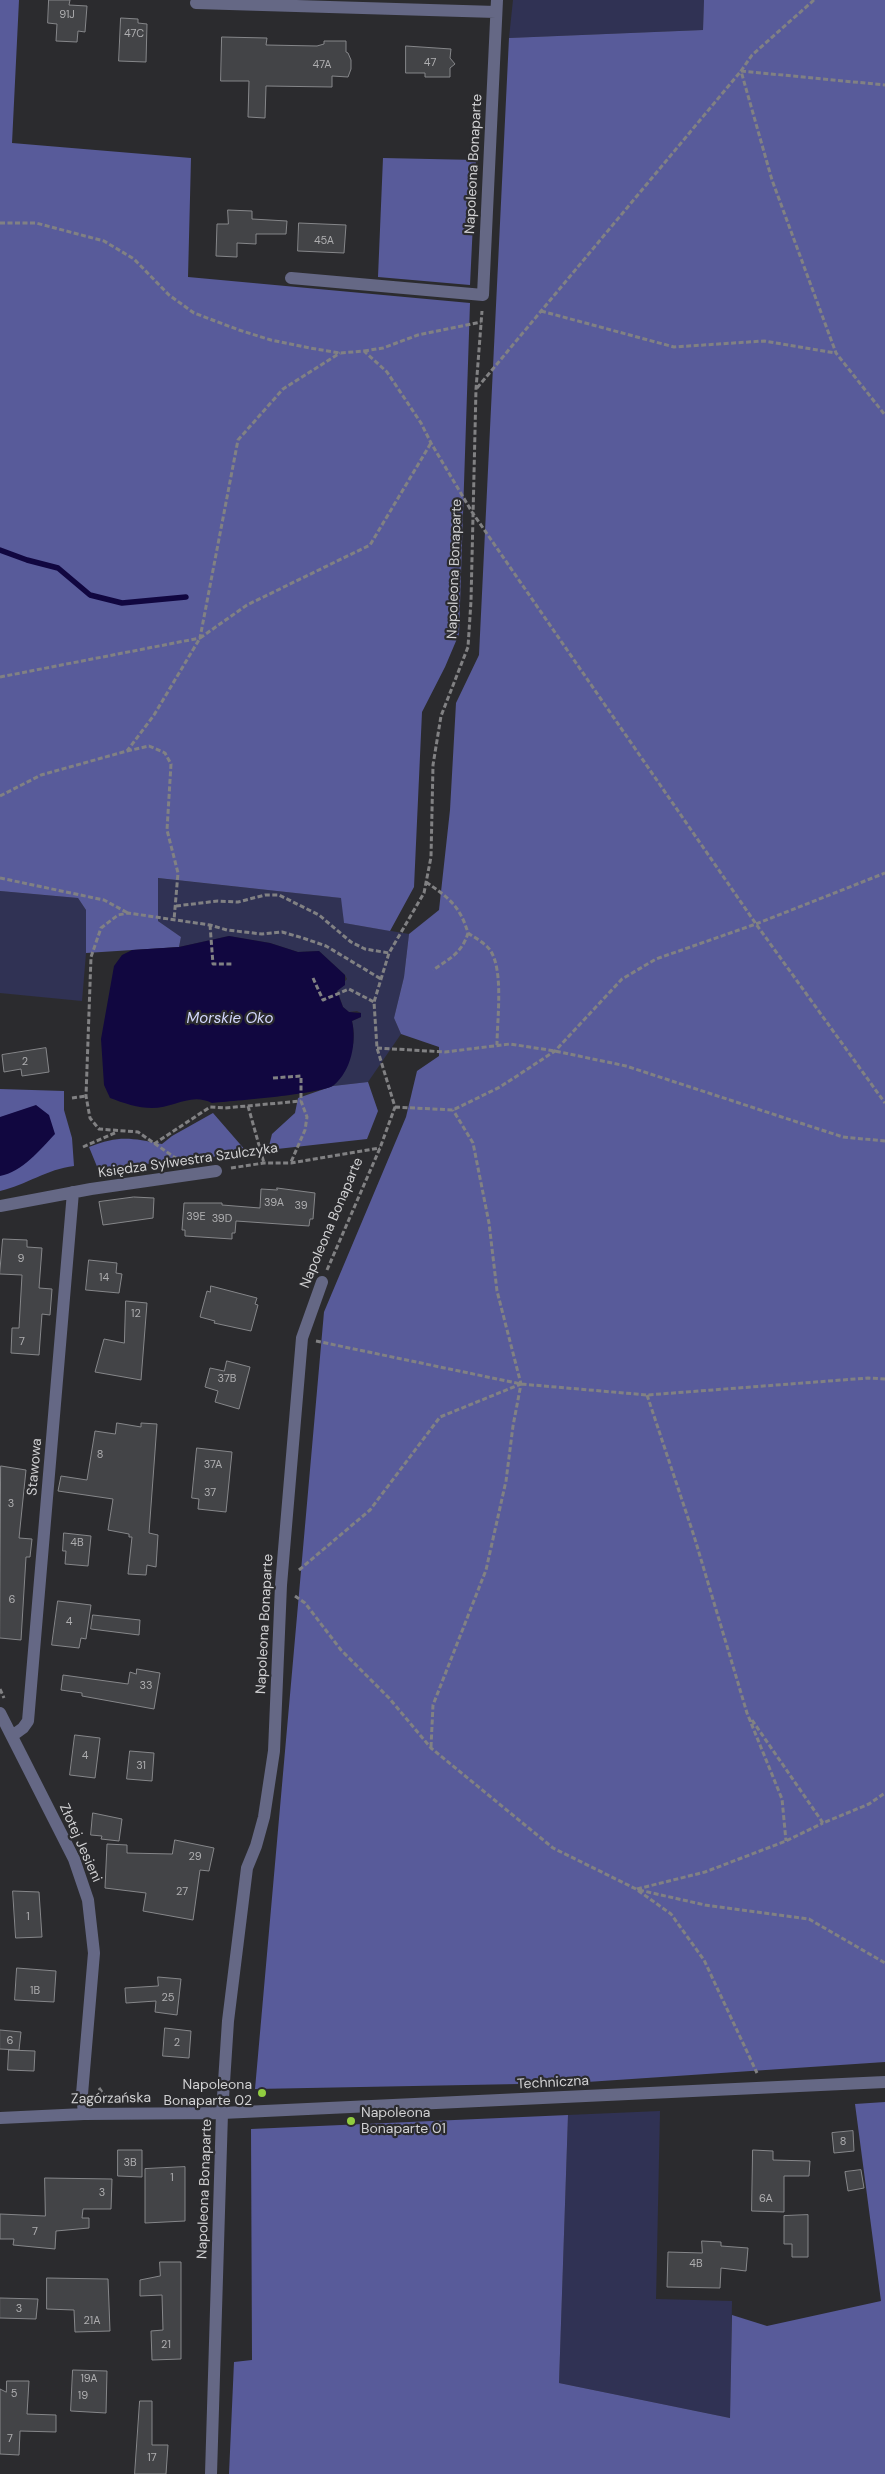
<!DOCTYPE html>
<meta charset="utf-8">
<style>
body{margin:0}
canvas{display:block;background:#2b2b2e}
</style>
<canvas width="885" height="2474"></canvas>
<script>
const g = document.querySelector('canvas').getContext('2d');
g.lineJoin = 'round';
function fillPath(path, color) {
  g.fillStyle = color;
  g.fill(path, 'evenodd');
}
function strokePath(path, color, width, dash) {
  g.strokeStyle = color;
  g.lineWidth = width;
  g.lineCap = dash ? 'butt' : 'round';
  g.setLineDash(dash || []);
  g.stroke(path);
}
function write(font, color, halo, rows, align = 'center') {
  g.font = font + ' "DM Sans",sans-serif';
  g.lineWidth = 4.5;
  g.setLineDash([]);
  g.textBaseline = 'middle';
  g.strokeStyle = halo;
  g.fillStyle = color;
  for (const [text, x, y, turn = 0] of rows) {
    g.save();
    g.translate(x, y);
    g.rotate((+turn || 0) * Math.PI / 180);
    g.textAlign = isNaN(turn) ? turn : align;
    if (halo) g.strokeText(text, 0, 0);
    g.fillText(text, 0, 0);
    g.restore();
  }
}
fillPath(new Path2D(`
 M513 0H704L703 30 509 38Z
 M157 878 342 898 344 923 409 934 404 977 394 1018 401 1034 368 1082 333 1086C348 1066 358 1046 352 1021L361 1017V1013L357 1011 349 1012 343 1007 337 990 347 979 345 975 319 951 298 952 270 943 229 936 179 947 181 937 158 921Z
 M0 891 78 898 86 910V953L82 1001 0 993Z
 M660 2111 656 2299 732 2301 730 2418 559 2383 568 2115Z`), '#303254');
fillPath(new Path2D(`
 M0 0H19L12 143 191 158 188 277 470 303 459 634 445 667 422 712 414 887 390 931 344 923 341 898 158 878V921L181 937 179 947 86 953V910L78 898 0 891Z
 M704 0H885V2062L572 2083 255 2089 324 1312 406 1117 417 1071 439 1056V1047L401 1034 394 1018 404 977 409 934 439 910 450 810 456 703 479 655 509 38 703 30Z
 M383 158 476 160 470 285 378 277Z
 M368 1082 378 1111 367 1139 268 1150 272 1134 295 1113 298 1098 333 1086Z
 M0 1089 64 1091V1110L72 1138 74 1166C47 1169 26 1185 0 1191Z
 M213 1113 246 1151 240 1154 98 1169 89 1147C119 1135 131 1138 162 1144L172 1136Z
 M885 2102V2474H229L234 2362 252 2360 251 2129 568 2115 559 2383 730 2418 732 2315 767 2326 881 2301 855 2104Z`), '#585b9a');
fillPath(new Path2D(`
 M229 936 270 943 298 952 319 951 345 975V985L337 991 343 1007 349 1012 361 1013V1017L352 1021C357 1042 351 1071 334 1085 324 1094 232 1101 212 1103 191 1092 174 1108 152 1108 138 1108 123 1103 110 1098L104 1085 101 1039 114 966 122 955 132 950 179 947Z
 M36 1105 49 1115 55 1134C40 1150 22 1172 0 1176V1117Z`), '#110740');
strokePath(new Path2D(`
 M0 550 27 560 58 568 90 595 122 603 186 597`), '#110740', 5.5);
const building = new Path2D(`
 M49 0H70L69 5 87 6 85 32 78 31 77 42 56 41 57 24 48 23Z
 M121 18 138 19V23L147 24 146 62 119 61Z
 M222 37 267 38 266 45 317 46 324 44V41H346V52L348 53 351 60V69L348 77 332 76V87L266 86 265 118 248 117 249 81H221Z
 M406 46 451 49 450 58 455 64 450 68V77H425V73H406Z
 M228 210 252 211V219L287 221 286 234H256V244L237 243V257L216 256 217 224H228Z
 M299 223 346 225 344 253 298 251Z
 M46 1048 49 1072 22 1076 21 1069 4 1072 2 1055Z
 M277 1188 315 1193 313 1219H310L309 1226 236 1221 235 1233H232V1239L185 1236V1230H182L184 1203H222V1205L260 1208 261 1189 277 1190Z
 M134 1197 154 1198 153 1218 103 1225 99 1202Z
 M3 1239 27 1240V1247L42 1248 39 1288 52 1289 50 1315 42 1314 39 1355 11 1353 12 1328H19L22 1275 0 1274Z
 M89 1260 117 1263 116 1273 122 1274 119 1293 86 1290Z
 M211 1286 257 1298 255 1304 258 1305 251 1331 214 1323 215 1321 200 1317 207 1291 210 1292Z
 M126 1301 147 1303 141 1380 95 1372 104 1339 124 1343Z
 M227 1361 250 1367 239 1409 215 1402 218 1391 205 1387 210 1368 224 1371Z
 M117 1423 141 1427V1423L157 1424 149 1533 158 1535 156 1567 147 1565 146 1575 128 1574 132 1537H129V1534L108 1530 113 1499 58 1491 61 1476 87 1480 95 1431 115 1434Z
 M197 1448 232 1452 226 1512 198 1509 199 1499 192 1498Z
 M1 1466 26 1470 19 1538 32 1539 30 1557H26L21 1640 0 1638Z
 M64 1533 91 1536 88 1566 65 1564 66 1551H63Z
 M58 1601 91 1605 86 1639 81 1638 79 1648 52 1645Z
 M93 1615 140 1620 139 1635 91 1629Z
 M137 1669 160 1673 154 1709 82 1696V1693L61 1690 63 1675 128 1684 130 1672 136 1674Z
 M75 1735 100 1738 95 1778 70 1775Z
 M130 1751 154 1753 152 1781 127 1779Z
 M93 1813 122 1819 119 1841 101 1839 102 1836 91 1835Z
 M175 1840 214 1848 209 1871 200 1870 193 1920 143 1911 146 1893 105 1888 107 1844 127 1845V1853L172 1854Z
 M13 1891 39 1892 42 1937 16 1938Z
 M17 1968 56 1971 54 2002 15 2000Z
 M158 1977 181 1979 177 2015 155 2012 156 2001 126 2003 125 1988 158 1986Z
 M165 2028 191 2031 189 2058 163 2056Z
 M0 2030 21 2032 19 2050 0 2049Z
 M9 2050 35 2051 34 2071 8 2070Z
 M853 2131 854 2151 834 2153 832 2133Z
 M118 2150H142V2177L118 2176Z
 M753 2150 773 2151V2160L810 2161 809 2176H784V2212L752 2211Z
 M185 2167V2221L145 2223V2169Z
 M861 2170 864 2188 848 2191 845 2172Z
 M45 2178 112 2179 111 2209H83L82 2218H89V2228L56 2231 55 2249 13 2245 14 2239H0V2214L45 2216Z
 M808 2215V2257H792V2244H784V2216Z
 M702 2241 721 2242V2246L748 2248 746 2271 721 2268 720 2288 667 2287 668 2252 702 2253Z
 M160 2262H181V2359L152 2360 151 2331 163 2330 162 2295 140 2296V2280L160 2276Z
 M47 2278 108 2279 110 2331 75 2332 74 2310 47 2309Z
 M0 2298 38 2299 36 2319 0 2318Z
 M73 2370 107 2371 106 2413 71 2411Z
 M7 2381H29L27 2414 56 2415V2432L20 2431 19 2455 0 2454V2389L6 2392Z
 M140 2401H152V2445H168L166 2474H135Z`);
fillPath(building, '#434447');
strokePath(building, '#858689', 1);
strokePath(new Path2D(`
 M814 0 752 55 741 71 772 180 836 353 885 415
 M0 223H36L104 241 134 259 169 295 194 313 239 330 271 340 310 348 340 353 364 351 387 372 421 423 431 443 472 512 756 924 885 1103
 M541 311 674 347 764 341 835 353
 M364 351 383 348 418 335 481 322
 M477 388 741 71 885 85
 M0 677 200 638 238 440 283 389 340 353
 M127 751 149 746 165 753 171 764 167 830 178 873 174 920
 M0 796 41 775 127 751 154 715 200 638 247 605 370 545 431 443
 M0 878 104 900 128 913
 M426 882C449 898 460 906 468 933 462 953 449 959 433 970
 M176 906 218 901 238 902 265 895H279L319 915 351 942 365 949 389 953
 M210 925 213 964H233
 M468 933C475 938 485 943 490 950 504 970 497 1020 497 1045
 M313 978 323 1000 349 989 374 1002
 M377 1048 445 1052 510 1044 555 1051 626 1066 843 1137 885 1141
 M273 1078 301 1076V1101L307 1117 305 1130 291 1162
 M72 1098 86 1096
 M248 1106 264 1163
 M395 1107 453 1110 500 1087 555 1051 622 979 656 959 756 924 885 873
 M154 1144 210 1107 225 1108 301 1101
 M83 1147 117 1132
 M177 1159 138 1132 99 1129 90 1118 86 1096 91 957 101 928 118 915 128 913 210 925 227 930 262 934 282 932 303 938 326 946 381 979
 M231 1168 264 1163H291L380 1148
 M327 1270 380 1148 395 1107 377 1048 374 1002 389 953 424 893 431 857 433 765 441 716 468 647 471 601 476 389 482 311
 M316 1341 521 1384 647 1395 868 1378 885 1379
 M647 1395 694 1536 747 1713 782 1799 786 1841
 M299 1570 370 1510 440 1417 521 1384
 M295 1596 305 1603 341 1650 389 1698 431 1748 553 1848 636 1889 671 1914 704 1960 757 2073
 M0 1689 4 1698
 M752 1720 823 1823 869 1804 885 1793
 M431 1747 433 1705 486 1570 506 1481 513 1426 521 1384 497 1291 489 1223 473 1143 453 1110
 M637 1889 705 1872 786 1841 823 1823
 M639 1890 705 1905 809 1919 885 1963
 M99 2088 107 2099`), '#818183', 3, [5, 2.5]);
strokePath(new Path2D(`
 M196 3 496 12
 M291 278 483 295 497 0
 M0 1206 91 1189 216 1171
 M0 1713 74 1859 88 1900 94 1953 82 2094 84 2114
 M12 1736 23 1728 28 1721 73 1192
 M0 2118 84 2114 222 2113 885 2082
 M211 2474 222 2113 228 2021 247 1868 256 1846 264 1817 274 1751 281 1585 302 1338 322 1282`), '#656885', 12);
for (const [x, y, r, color] of [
 [262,2093,5,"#91cd40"],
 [351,2121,5,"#91cd40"]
]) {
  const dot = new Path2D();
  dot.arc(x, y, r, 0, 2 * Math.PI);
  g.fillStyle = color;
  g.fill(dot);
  strokePath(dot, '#2b2b2e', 2);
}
write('11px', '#aeaeb0', null, [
 ["91J",67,15],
 ["47C",134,34],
 ["47",430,63],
 ["47A",322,65],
 ["45A",324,241],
 ["2",25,1062],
 ["39A",274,1203],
 ["39",301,1206],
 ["39E",196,1217],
 ["39D",222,1219],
 ["9",21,1259],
 ["14",104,1278],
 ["12",136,1314],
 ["7",22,1342],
 ["37B",227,1379],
 ["8",100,1455],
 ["37A",213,1465],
 ["37",210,1493],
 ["3",11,1504],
 ["4B",77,1543],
 ["6",12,1600],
 ["4",69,1622],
 ["33",146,1686],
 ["4",85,1756],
 ["31",141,1766],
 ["29",195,1857],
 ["27",182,1892],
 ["1",28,1917],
 ["1B",35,1991],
 ["25",168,1998],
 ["6",10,2041],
 ["2",177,2043],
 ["8",843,2142],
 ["3B",130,2163],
 ["1",172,2178],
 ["3",102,2193],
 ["6A",766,2199],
 ["7",35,2232],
 ["4B",696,2264],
 ["3",19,2309],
 ["21A",92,2321],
 ["21",166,2345],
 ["19A",89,2379],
 ["5",14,2394],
 ["19",83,2396],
 ["7",10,2439],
 ["17",152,2458]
]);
write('14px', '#d1d1d3', '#2b2b2e', [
 ["Napoleona Bonaparte",474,164,-87],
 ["Napoleona Bonaparte",455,569,-88],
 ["Księdza Sylwestra Szulczyka",188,1161,-8],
 ["Napoleona Bonaparte",332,1223,-67],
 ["Stawowa",35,1467,-85],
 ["Napoleona Bonaparte",265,1624,-87],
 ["Złotej Jesieni",80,1843,66],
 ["Techniczna",553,2083,-3],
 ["Zagórzańska",111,2099,-1],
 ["Napoleona Bonaparte",205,2189,-88]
]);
write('14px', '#d1d1d3', '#2b2b2e', [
 ["Napoleona",252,2085],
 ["Bonaparte 02",252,2101],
 ["Napoleona",361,2113,"left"],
 ["Bonaparte 01",361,2129,"left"]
], 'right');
write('italic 15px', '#d3d7fd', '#2b2b2e', [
 ["Morskie Oko",230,1019]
]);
</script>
